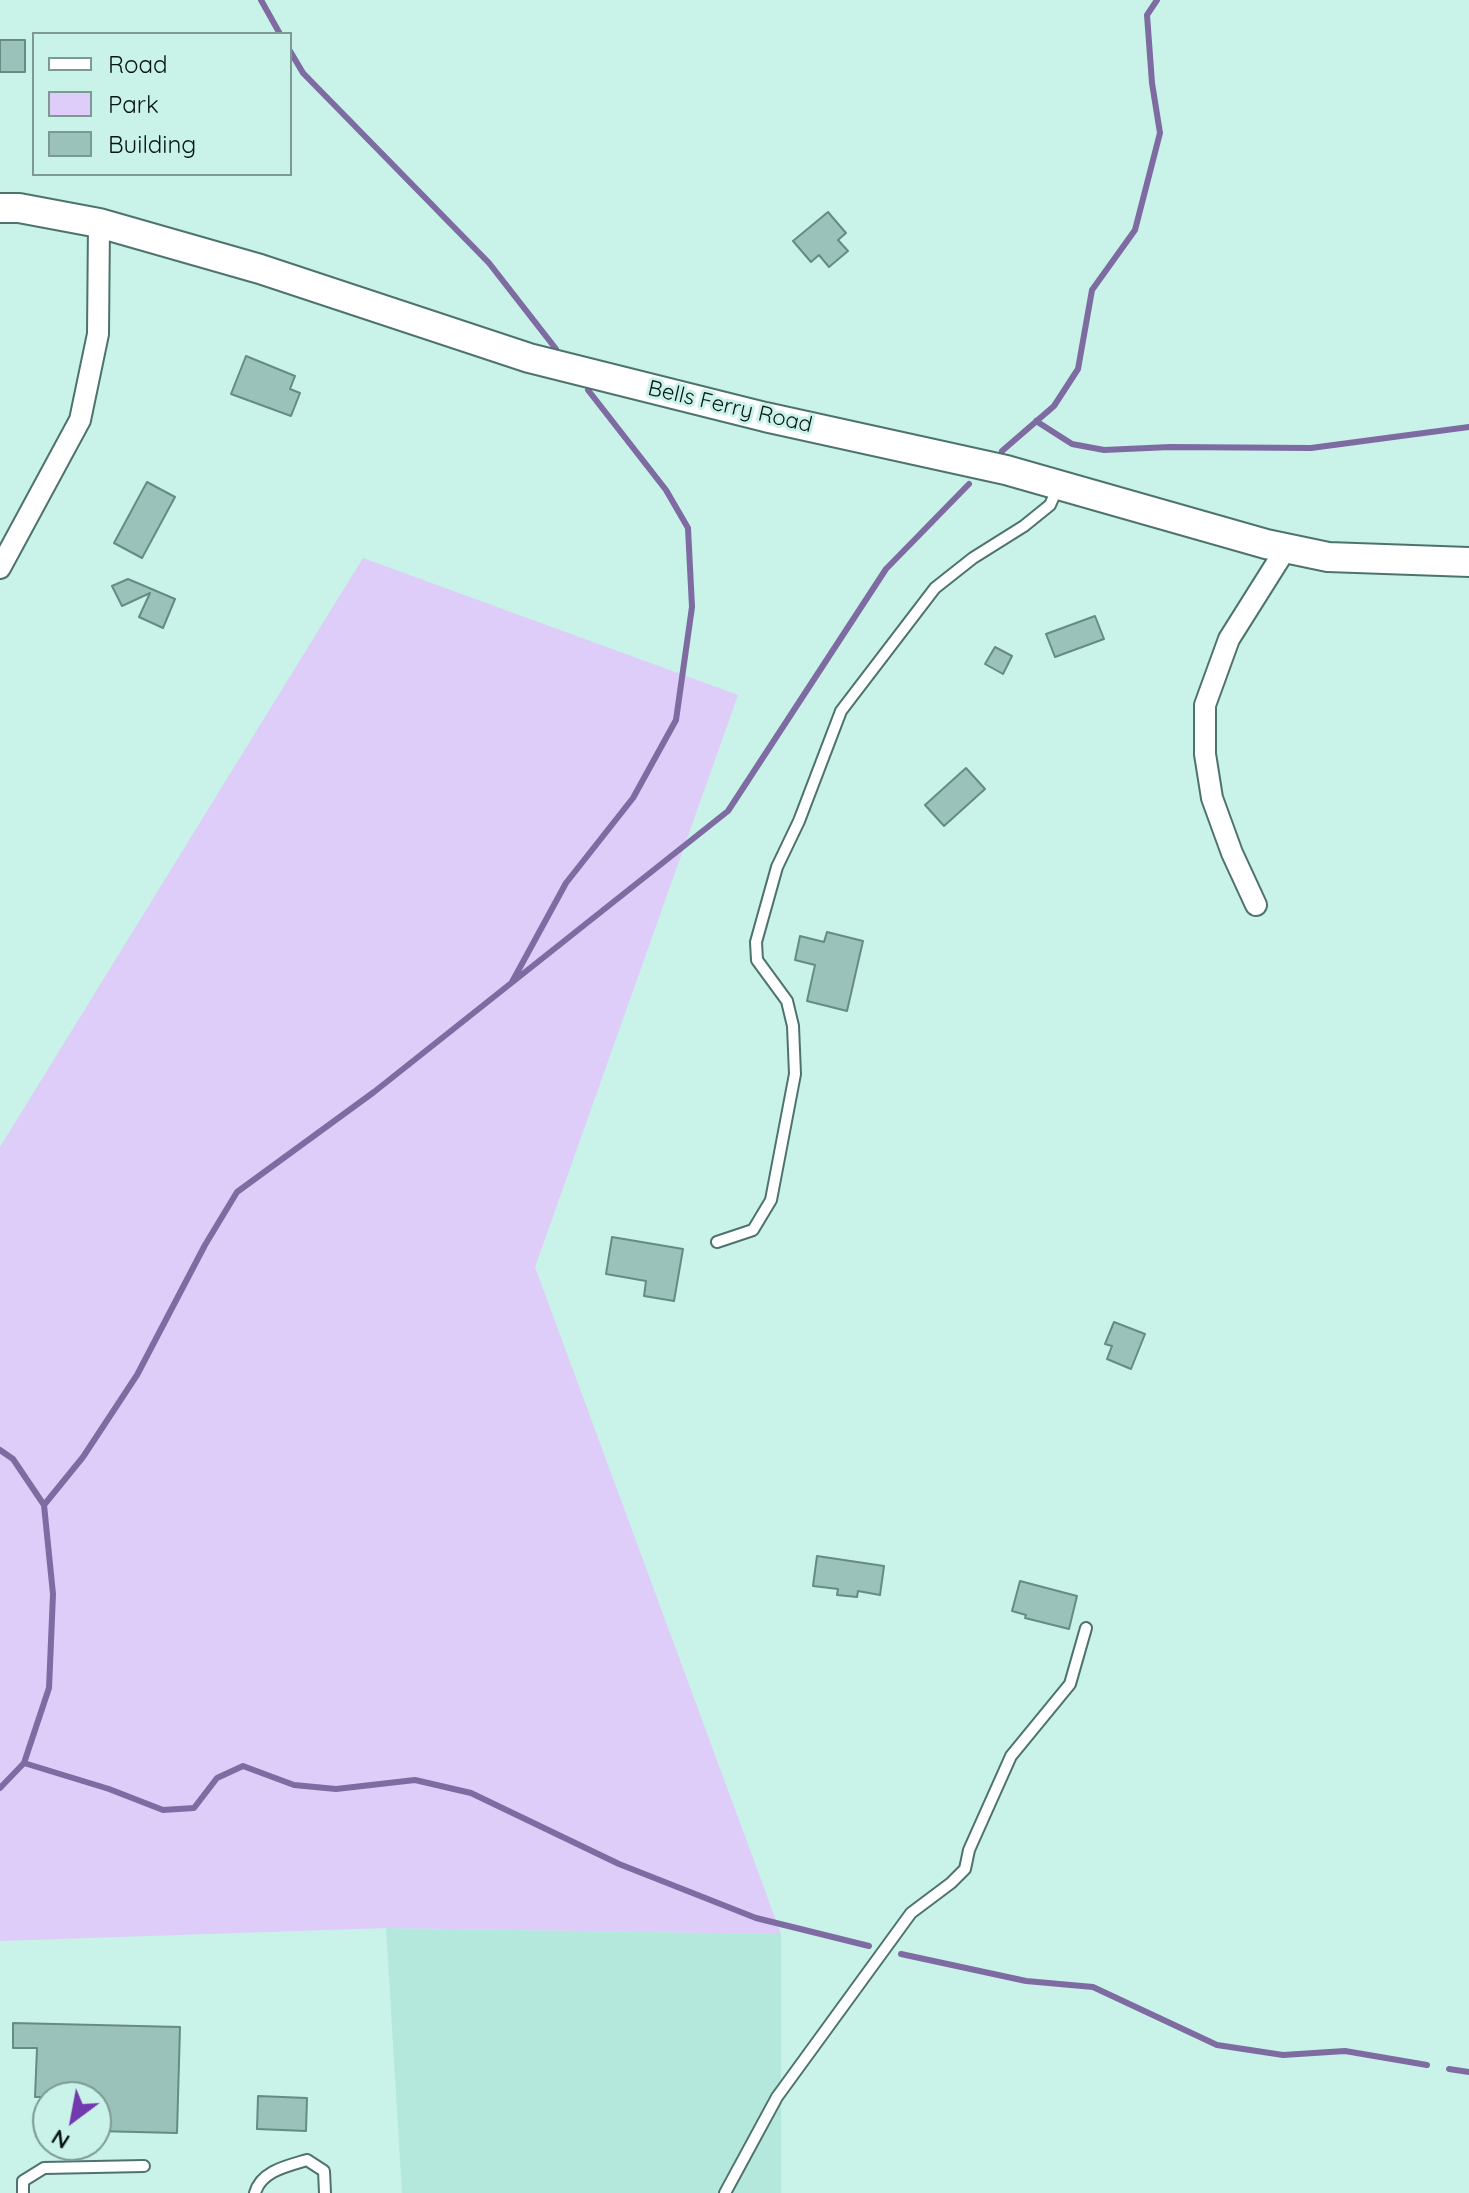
<!DOCTYPE html>
<style>
body{margin:0}
#map{position:relative;width:1469px;height:2193px;overflow:hidden;background:#c9f2e9;font-family:Quicksand,sans-serif}
canvas{display:block}
.legend{position:absolute;left:32px;top:32px;width:260px;height:144px;box-sizing:border-box;background:#c9f2e9;border:2px solid #7b9a94;margin:0;padding:10px 14px;list-style:none;font-size:24px;color:#071614}
.legend li{display:flex;align-items:center;gap:16px;height:40px}
.legend b{width:40px;border:2px solid #7b9a94}
.north{position:absolute;left:32px;top:2081px;width:80px;height:80px;box-sizing:border-box;background:#c9f2e9;border:2px solid #7b9a94;border-radius:50%;rotate:212deg;font-size:22px;font-weight:700;line-height:32px;text-align:center;color:#071614}
.north::after{content:'';display:block;margin:auto;width:28px;height:36px;background:#7339af;clip-path:polygon(50% 0,100% 100%,50% 72%,0 100%)}
</style>
<div id="map">
<canvas width="1469" height="2193"></canvas>
<ul class="legend">
<li><b style="height:10px;background:#fff"></b>Road</li>
<li><b style="height:22px;background:#ddcdf8"></b>Park</li>
<li><b style="height:22px;background:#9ac2ba"></b>Building</li>
</ul>
<div class="north">N</div>
</div>
<script>
const g = document.querySelector('canvas').getContext('2d');
g.lineJoin = 'round';
function fillPath(path, color) {
  g.fillStyle = color;
  g.fill(path, 'evenodd');
}
function strokePath(path, color, width, dash) {
  g.strokeStyle = color;
  g.lineWidth = width;
  g.lineCap = dash ? 'butt' : 'round';
  g.setLineDash(dash || []);
  g.stroke(path);
}
function write(font, color, halo, rows, align = 'center') {
  g.font = font + ' Quicksand,sans-serif';
  g.lineWidth = 6;
  g.setLineDash([]);
  g.textBaseline = 'middle';
  g.strokeStyle = halo;
  g.fillStyle = color;
  for (const [text, x, y, turn = 0] of rows) {
    g.save();
    g.translate(x, y);
    g.rotate((+turn || 0) * Math.PI / 180);
    g.textAlign = isNaN(turn) ? turn : align;
    if (halo) g.strokeText(text, 0, 0);
    g.fillText(text, 0, 0);
    g.restore();
  }
}
fillPath(new Path2D(`
 M386 1928 781 1934V2193H402Z`), '#b5e8dd');
fillPath(new Path2D(`
 M363 558 738 695 535 1267 781 1934 386 1928 0 1941V1147Z`), '#ddcdf8');
strokePath(new Path2D(`
 M261 0 280 34
 M290 51 303 73 489 263 556 349
 M1036 421 1072 444 1104 450 1170 447 1311 448 1469 427
 M1002 451 1054 406 1078 369 1092 290 1135 230 1160 133 1152 83 1147 15 1157 0
 M512 982 566 883 633 798 676 720 692 607 688 528 666 490 588 390
 M0 1450 13 1459 44 1505 53 1594 49 1688 24 1763 0 1788
 M44 1505 83 1457 137 1375 205 1245 237 1192 374 1092 728 811 886 569 969 484
 M24 1763 109 1789 163 1810 194 1808 217 1778 243 1766 294 1785 336 1789 415 1780 471 1793 619 1864 756 1918 869 1946
 M901 1954 1026 1981 1093 1987 1217 2045 1283 2055 1345 2051 1427 2065
 M1449 2069 1469 2072`), '#7e6ba2', 6);
const building = new Path2D(`
 M0 40H25V72H0Z
 M828 212 846 233 838 240 848 251 829 267 819 255 811 262 793 241Z
 M246 356 295 376 290 389 300 393 291 416 231 394Z
 M147 482 175 497 142 558 114 543Z
 M128 579 175 599 163 628 139 617 150 593 122 606 112 586Z
 M1095 616 1104 639 1055 657 1046 634Z
 M995 647 1012 656 1003 674 985 664Z
 M966 768 985 789 944 826 925 805Z
 M827 932 863 941 847 1011 807 1001 815 965 795 960 800 936 824 942Z
 M612 1237 683 1249 674 1301 644 1296 646 1281 606 1274Z
 M1114 1322 1145 1334 1131 1369 1107 1359 1112 1346 1105 1344Z
 M817 1556 884 1566 880 1595 858 1591 857 1597 837 1595 838 1589 813 1586Z
 M1020 1581 1077 1596 1069 1629 1025 1618 1026 1615 1012 1611Z
 M13 2023 180 2027 177 2133 96 2131V2097H35L37 2048H13Z
 M258 2096 307 2098 306 2131 257 2129Z`);
fillPath(building, '#9ac2ba');
strokePath(building, '#658b83', 2);
const lane = new Path2D(`
 M717 1242 753 1230 771 1200 795 1074 793 1026 787 1001 757 960 756 942 777 867 799 821 841 711 935 588 973 558 1024 526 1050 505 1058 487
 M23 2193V2181L44 2168 144 2166
 M255 2193C261 2171 287 2166 307 2160L324 2171 325 2193
 M725 2193 777 2097 911 1913 951 1883 965 1869 969 1850 1011 1756 1070 1684 1086 1628`);
const street = new Path2D(`
 M0 568 80 420 98 334 99 223
 M1256 905 1232 853 1212 798 1205 754V705L1229 639 1280 558 1283 548`);
const secondary = new Path2D(`
 M0 208H19L99 223 260 269 529 358 765 417 1006 470 1266 544 1328 557 1469 562`);
strokePath(lane, '#4e736c', 14);
strokePath(street, '#4e736c', 24);
strokePath(secondary, '#4e736c', 32);
strokePath(lane, '#fff', 10);
strokePath(street, '#fff', 20);
strokePath(secondary, '#fff', 28);
write('22px', '#071614', '#c9f2e9', [
 ["Bells Ferry Road",730,407,13]
]);
</script>
